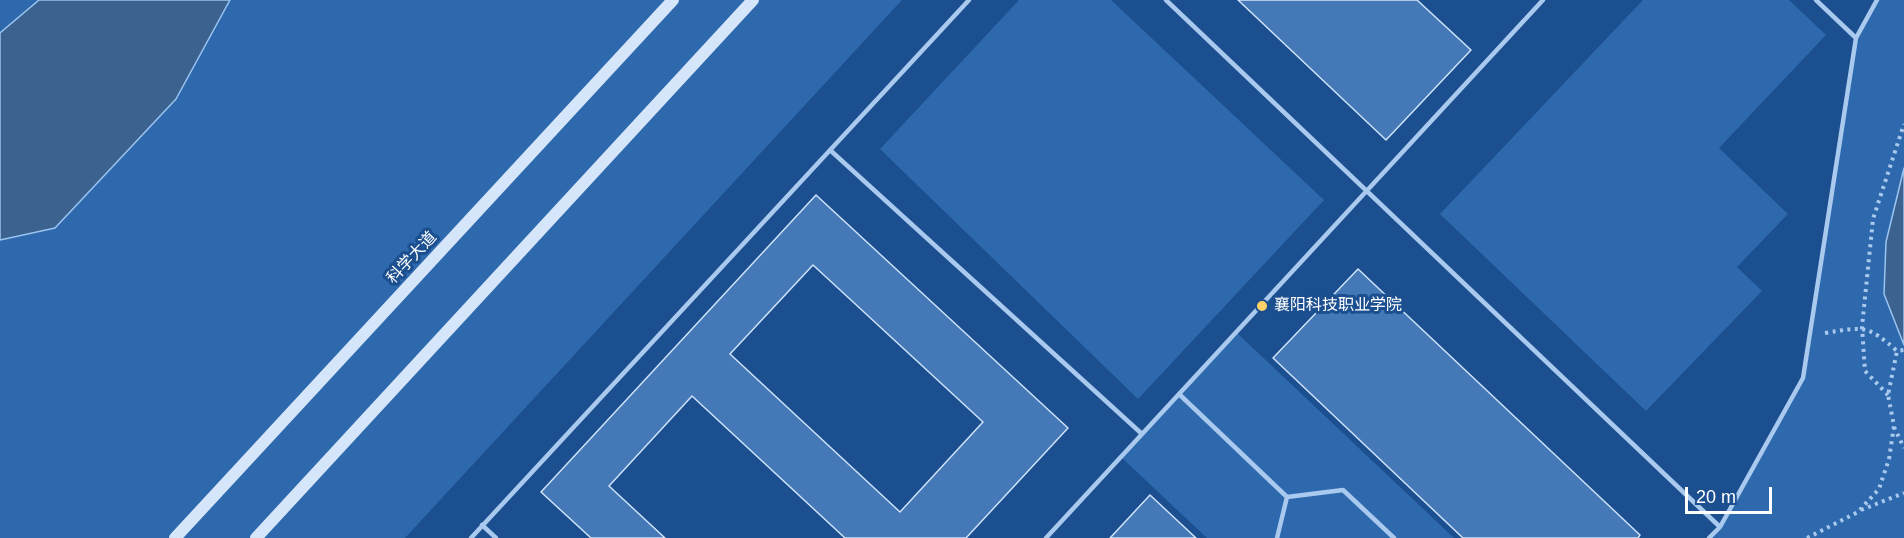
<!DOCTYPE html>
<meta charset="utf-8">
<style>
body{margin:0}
#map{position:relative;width:1904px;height:538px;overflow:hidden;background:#1b4f8f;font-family:Helvetica,sans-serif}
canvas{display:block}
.scale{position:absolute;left:1685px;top:487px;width:87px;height:27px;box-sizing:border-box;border:3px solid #fff;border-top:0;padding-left:8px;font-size:18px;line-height:21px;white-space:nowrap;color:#fff;-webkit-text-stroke:4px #1b4f8f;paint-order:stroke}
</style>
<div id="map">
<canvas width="1904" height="538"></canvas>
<div class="scale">20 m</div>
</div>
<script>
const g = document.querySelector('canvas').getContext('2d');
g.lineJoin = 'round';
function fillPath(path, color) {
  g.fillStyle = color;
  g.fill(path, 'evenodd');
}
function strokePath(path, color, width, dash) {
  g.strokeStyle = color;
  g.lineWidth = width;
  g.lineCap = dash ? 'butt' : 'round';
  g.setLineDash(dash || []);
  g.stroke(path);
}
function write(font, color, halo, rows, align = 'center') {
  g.font = font + ' Helvetica,"Noto Sans SC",sans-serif';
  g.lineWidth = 6;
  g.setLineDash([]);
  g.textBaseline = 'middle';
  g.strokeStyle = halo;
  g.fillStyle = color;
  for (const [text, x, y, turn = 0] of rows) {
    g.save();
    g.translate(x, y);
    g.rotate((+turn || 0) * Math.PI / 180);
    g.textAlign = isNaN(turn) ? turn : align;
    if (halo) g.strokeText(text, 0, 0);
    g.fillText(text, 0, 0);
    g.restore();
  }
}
fillPath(new Path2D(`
 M0 0H902L405 538H0Z
 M1019 0H1111L1324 200 1138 399 880 149Z
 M1643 0H1789L1826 35 1719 148 1788 214 1737 267 1762 291 1646 411 1440 214Z
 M1877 0H1904V538H1709L1720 527 1803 378 1856 38Z
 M1236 332 1454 538H1207L1121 457Z`), '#2e69ad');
const water = new Path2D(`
 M39 0H230L176 99 55 228 0 240V33Z
 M1904 168V345L1884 294 1886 242Z`);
fillPath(water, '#3c6290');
strokePath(water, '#9cc4f0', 1.5);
const building = new Path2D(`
 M1238 0H1417L1471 50 1386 140Z
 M816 195 1068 428 966 538H845L692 396 609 486 665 538H591L541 492ZM813 265 983 422 900 512 730 354Z
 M1358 269 1640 535 1638 538H1463L1273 358Z
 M1150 495 1196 538H1110Z`);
fillPath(building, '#4478b7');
strokePath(building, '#cfe3fa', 1.5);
strokePath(new Path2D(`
 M1825 333C1863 327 1867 324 1897 351L1904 350
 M1888 395 1865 371 1862 327 1873 219 1904 124
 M1894 427 1904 448
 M1861 510 1904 493
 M1807 538 1858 512 1879 489 1889 459 1894 426 1888 395 1897 351`), '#a9c9ee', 4, [3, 4.5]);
strokePath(new Path2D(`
 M1166 0 1720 527
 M1816 0 1856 38
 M830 150 1142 434
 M1179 394 1287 497
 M1287 497 1343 490 1394 538
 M482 525 496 538
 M471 538 969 0
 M1046 538 1543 0
 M1277 538 1287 497
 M1709 538 1720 527 1803 378 1856 38 1877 0`), '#a9c9ee', 4.5);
strokePath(new Path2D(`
 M175 538 673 0
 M256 538 753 0`), '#d6e6fa', 12);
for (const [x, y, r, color] of [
 [1262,306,6,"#ffd166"]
]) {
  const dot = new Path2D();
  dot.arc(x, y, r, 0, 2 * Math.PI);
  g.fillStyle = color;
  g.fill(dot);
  strokePath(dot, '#1b4f8f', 2);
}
write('16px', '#fff', '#1b4f8f', [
 ["科学大道",412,258,-47]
]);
write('16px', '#fff', '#1b4f8f', [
 ["襄阳科技职业学院",1274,306]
], 'left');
</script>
